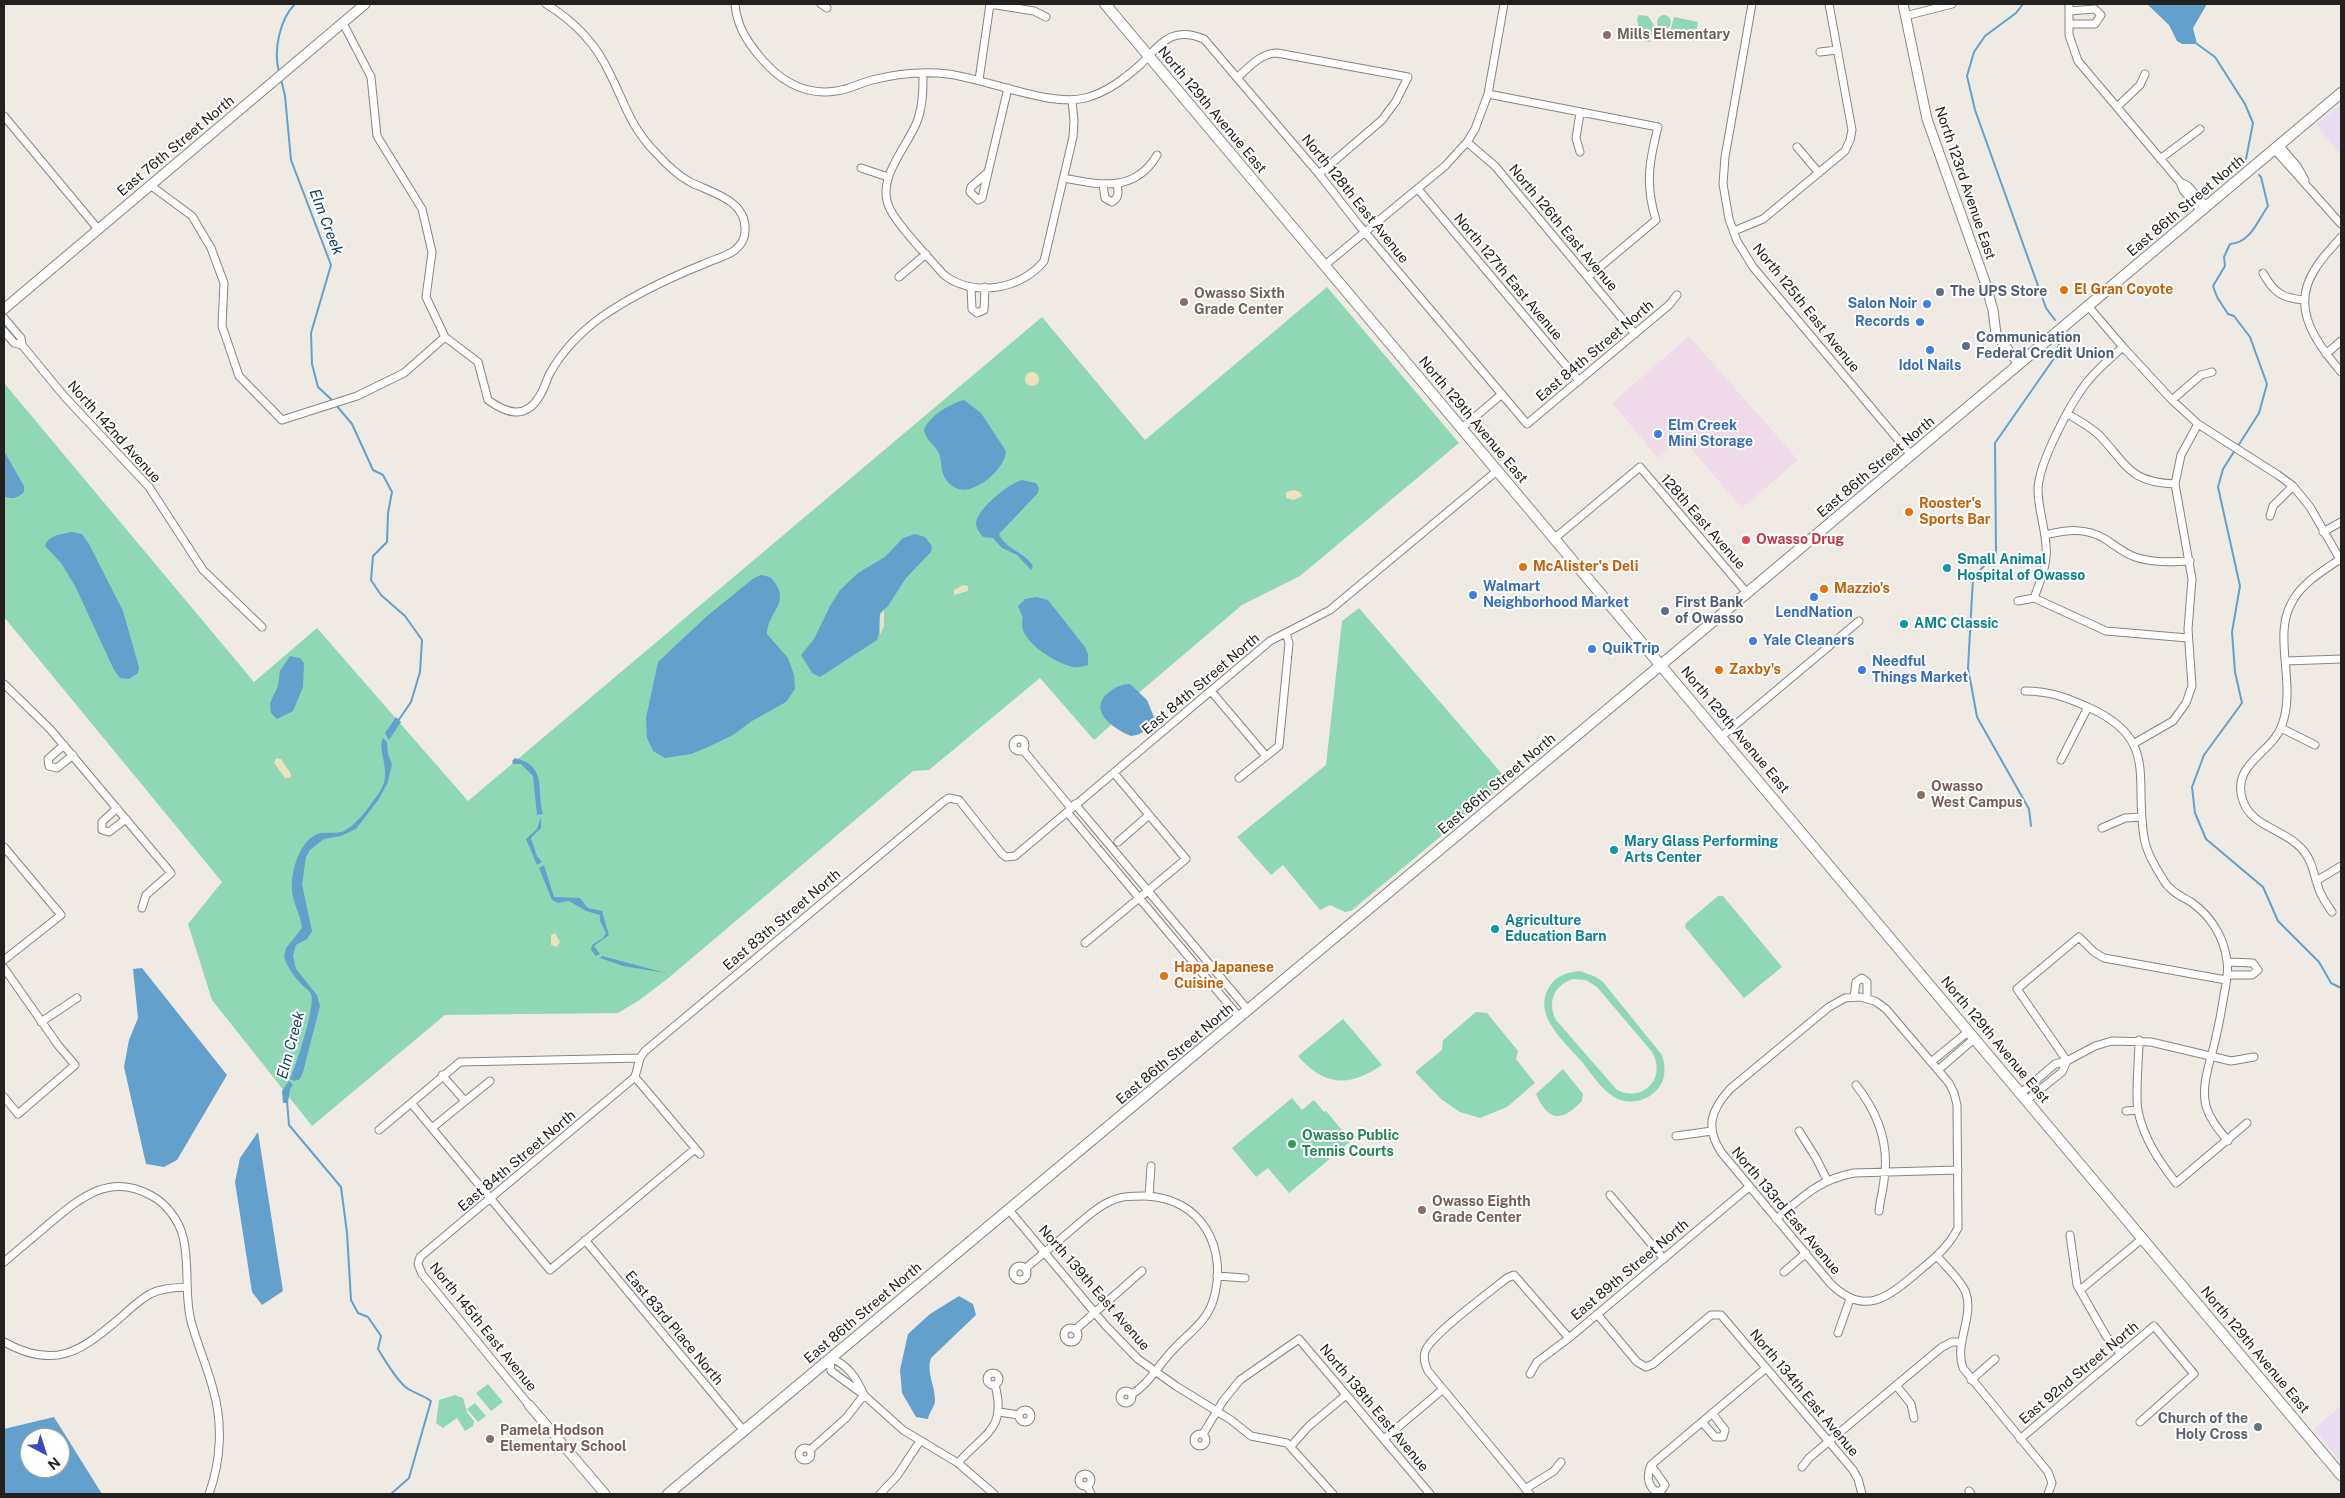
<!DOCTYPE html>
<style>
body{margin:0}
#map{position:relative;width:2345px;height:1498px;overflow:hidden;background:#f0eae4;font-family:"Public Sans",sans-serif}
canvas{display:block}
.frame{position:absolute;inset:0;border:5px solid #23211f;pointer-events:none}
.north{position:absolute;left:20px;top:1428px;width:50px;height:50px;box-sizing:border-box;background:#fff;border:1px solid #a7a6a5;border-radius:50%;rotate:140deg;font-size:14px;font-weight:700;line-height:20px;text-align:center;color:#23211f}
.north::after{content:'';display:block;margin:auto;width:18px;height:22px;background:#3b49bc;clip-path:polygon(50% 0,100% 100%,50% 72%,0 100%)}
</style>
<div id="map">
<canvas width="2345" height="1498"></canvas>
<div class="frame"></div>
<div class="north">N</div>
</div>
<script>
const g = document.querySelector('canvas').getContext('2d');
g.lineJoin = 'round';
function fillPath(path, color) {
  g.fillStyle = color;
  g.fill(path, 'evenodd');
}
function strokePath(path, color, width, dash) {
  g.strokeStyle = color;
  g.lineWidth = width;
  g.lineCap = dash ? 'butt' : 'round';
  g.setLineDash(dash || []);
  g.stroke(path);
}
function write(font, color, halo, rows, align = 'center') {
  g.font = font + ' "Public Sans",sans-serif';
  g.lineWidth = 4;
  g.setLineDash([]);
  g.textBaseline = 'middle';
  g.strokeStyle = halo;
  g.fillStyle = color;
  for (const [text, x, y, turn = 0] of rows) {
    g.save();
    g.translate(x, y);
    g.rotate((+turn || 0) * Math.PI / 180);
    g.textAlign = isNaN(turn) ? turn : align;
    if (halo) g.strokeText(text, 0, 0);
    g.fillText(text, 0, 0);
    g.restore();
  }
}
fillPath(new Path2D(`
 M2341 104V155L2316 125Z
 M2341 1406V1462L2314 1429Z`), '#e9dcf0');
fillPath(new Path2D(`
 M1689 336 1798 460 1742 508 1682 438 1658 458 1612 403Z`), '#efdae9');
fillPath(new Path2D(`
 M1639 15 1648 16 1654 25 1650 42 1640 40 1637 19Z
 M1657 22a7 7 0 1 1 14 0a7 7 0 1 1-14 0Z
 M1674 17 1698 22 1694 41 1669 36Z
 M1327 287 1459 443 1300 576 1242 605 1141 691 1110 726 1094 740 1040 678 929 770 913 771 666 980 638 1001 618 1013 445 1015 312 1126 212 1000 188 924 222 882 4 617V383L254 682 317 628 468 801 1042 317 1145 440Z
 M1359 608 1503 775 1506 782 1351 911 1345 912 1330 905 1320 910 1283 865 1271 875 1237 837 1326 765 1342 621Z
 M1718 896H1723L1782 967 1744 998 1685 927 1686 923Z
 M1580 971 1596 977 1603 982 1662 1055C1666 1068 1666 1081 1656 1091 1647 1100 1633 1104 1621 1100 1605 1095 1593 1076 1583 1063 1566 1043 1533 1017 1548 989 1555 976 1567 972 1580 971ZM1573 979 1586 980 1597 987 1652 1052C1667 1078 1643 1103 1617 1090L1556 1020C1547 1002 1554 985 1573 979Z
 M1476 1012 1487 1013 1518 1051 1516 1059 1535 1083 1507 1107 1480 1118 1460 1112 1441 1099 1415 1072 1442 1050 1443 1040Z
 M1343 1019 1382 1065C1350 1087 1325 1087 1298 1056Z
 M1563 1069 1583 1094 1582 1101C1561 1123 1548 1121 1536 1094Z
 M1292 1098 1302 1110 1314 1100 1324 1112 1326 1111 1351 1141 1289 1193 1268 1168 1256 1177 1232 1148Z
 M488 1384 503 1402 491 1411 476 1393Z
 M455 1395 463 1398 467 1412 474 1421 473 1426 465 1431 457 1418 443 1428 436 1423 439 1400Z
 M475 1403 486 1416 478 1422 467 1409Z`), '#90d8b5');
fillPath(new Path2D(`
 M1025 379a7 7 0 1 1 14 0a7 7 0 1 1-14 0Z
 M1294 490 1300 492 1302 496 1294 500 1286 498V492Z
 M963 585 968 586V591L954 595V590Z
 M884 610V626L880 635 879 616Z
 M276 758 281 759 291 774 290 778H285L274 763Z
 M555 933 560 942 557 947 551 945V935Z`), '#ece2bd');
fillPath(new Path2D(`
 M2147 4H2207L2193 28 2197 44H2182L2177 41 2169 25Z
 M964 400 981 413 1006 451C1006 469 971 499 954 487 936 475 945 461 937 450 932 443 927 440 924 431 927 417 951 403 964 400Z
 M4 451 24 486V492C18 498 11 500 4 496Z
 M1022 480 1036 483 1039 488 1038 493 999 534C1005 549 1025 552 1033 566L1031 570 1017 555 1002 548 993 538 983 537C980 533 976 529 976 523 977 509 1009 483 1022 480Z
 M72 532 82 534 89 544 123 611 139 667 138 673 129 679 120 678 114 670 75 586 61 563 45 546C48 535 62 534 72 532Z
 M915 534 925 537 932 546 931 552 906 578 888 606 880 613 879 634 877 640 820 677 812 673 801 655 814 639 830 606 840 590 858 573 885 557 903 538Z
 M761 575 770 577C794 602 768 610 767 634L788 658 794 675 795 689 786 702 752 721 733 735 706 748 691 754 665 758 653 751 647 738 646 718 658 662 707 616 754 578Z
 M1037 597 1048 600 1085 647 1088 654V665C1083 666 1078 668 1073 667 1055 663 1015 639 1023 618L1018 606 1025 599Z
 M290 656 300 658 304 663 303 687 293 711 277 719 271 713 270 703 278 686 280 671Z
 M1130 684 1147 700 1154 717C1149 728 1143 735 1131 736 1114 729 1087 711 1108 693 1115 687 1122 684 1130 684Z
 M396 717 401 722 389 740 385 733Z
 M383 738 387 742 388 754 392 764 388 782 379 799 356 829 341 836 324 839 310 850 306 857 302 884 312 931 307 939 296 945 293 956 296 969 317 995 320 1006 303 1072 300 1079 294 1081 290 1079C296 1066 316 1005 311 994 309 990 305 988 303 986 294 977 288 968 284 957L286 948 302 928C301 915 293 904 292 891 290 873 300 837 321 833 328 832 336 834 344 831 359 823 369 806 379 793 394 772 376 751 383 738Z
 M515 758C548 766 536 790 543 814L537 815 533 776 521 764H513L512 761Z
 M541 817V828L531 838 537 856 542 862 537 865 526 839 537 829Z
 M544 865 554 897 580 898 588 908 602 911 609 935 594 946 600 954 596 956 591 950 592 945 603 938 606 933 600 921V915L586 911 569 901 558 903 552 900 539 868Z
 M602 956 666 973 623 966 600 958Z
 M142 968 227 1075 177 1160 164 1167 146 1164 124 1067 129 1040 138 1018 133 969Z
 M289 1081 293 1085 290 1089 288 1103H283L282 1091Z
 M258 1132 283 1291 262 1305 252 1292 235 1182 240 1158Z
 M959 1296 973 1304 976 1315 931 1358C926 1372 935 1385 935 1400 935 1407 929 1412 928 1419L916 1417 902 1393 900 1370 908 1334 930 1314Z
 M54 1417 102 1494H4V1429ZM30 1438H60V1468H30Z`), '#63a1cc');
strokePath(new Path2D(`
 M2023 4 2016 13 1985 36 1974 52 1967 76 1975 110 2046 308 2055 320
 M2197 44 2215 57 2245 104 2253 123 2246 159
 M279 72C273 50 280 19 295 4
 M281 79 285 96 291 160 331 265 311 333 312 364 318 387 333 401
 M336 405 352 424 373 470 383 475 392 492 388 513 387 542 373 556 371 580 381 595 405 616 422 640 420 672 411 702 398 721
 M2238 446 2259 413 2267 384 2250 337 2234 316 2228 314 2217 297 2213 286 2225 266 2224 257 2230 244C2250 243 2257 222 2268 206L2261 177 2259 175
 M2235 450 2223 469 2218 487 2240 586 2232 632 2235 672 2242 703 2204 755 2192 787 2195 813 2206 839 2263 887 2278 921 2319 962 2331 983 2341 988
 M2031 826 2029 809 1977 717 1968 668 1973 578 1996 553 1995 443 2055 357 2059 344
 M287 1101 289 1125 341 1187 347 1233 351 1300 358 1313 368 1317 381 1336 378 1349C385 1360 399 1385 410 1390 417 1394 424 1396 431 1401L409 1478 391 1494`), '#63a1cc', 2);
const minor = new Path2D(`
 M735 4C737 26 746 40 760 57 780 81 804 96 836 91 848 90 860 83 872 80 896 74 923 71 948 74 987 79 1049 107 1085 98 1106 93 1124 79 1140 65 1160 45 1171 25 1204 39L1319 174 1358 224 1527 424 1669 305 1677 295
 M821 4 827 8
 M990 4 1034 11 1046 17
 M1752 4 1725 157 1723 184 1729 219 1737 241 1753 267 1911 455
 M2069 4V35L2078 61 2180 182 2183 190 2201 211
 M2069 11 2095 9 2101 15 2095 24H2069
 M1905 16 1952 4
 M343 23 371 77 377 136 422 209 432 252 426 297 445 337 478 362 488 400C506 413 525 420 539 397 544 390 546 381 550 373 562 352 581 332 600 318 631 296 669 278 704 264 714 259 726 257 735 250 741 245 745 238 745 231 747 200 712 193 690 182 677 175 666 164 656 153 630 127 625 103 609 72 595 42 574 21 546 4
 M1820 52 1837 50
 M923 73C923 89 923 104 918 119 908 148 873 179 891 211 903 232 927 255 943 274 972 298 1021 290 1044 261L1073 137 1074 121 1072 100
 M1238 77C1249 67 1261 53 1277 53L1408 77 1396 101 1382 120 1319 174
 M979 80 990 4
 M1488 94 1658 127C1649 162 1645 185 1656 220L1588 277
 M2117 107 2140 85 2145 74
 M4 116 98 229
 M1467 142 1495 166 1635 334
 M2279 145 2297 166 2305 180
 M1797 147 1819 173
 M2274 149 2341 224
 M1580 152 1576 138 1580 113
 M2160 159 2200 129
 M861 168 888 177
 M987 173 971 187 970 192 978 200 982 198 1008 88
 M1064 178C1100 185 1135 193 1157 155
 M2180 182 2188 186 2206 206
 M150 185 192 216 211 248 224 283 222 326 239 376 282 420 357 396 404 373 445 337
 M1103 185 1105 198 1112 202C1120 197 1118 192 1117 183
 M1418 189 1579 381
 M1734 231 1763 219 1845 151 1850 140 1852 130 1829 4
 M2341 237C2332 248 2321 258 2314 271 2290 309 2317 343 2341 372
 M1325 265 1445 166 1467 142 1475 129 1488 94 1504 4
 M2263 273C2274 293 2282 298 2304 300
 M899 277 926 254
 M971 287 972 309 977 313 984 310 985 287
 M2088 306 2123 347 2172 400 2198 424 2278 475 2293 486 2310 507 2341 561
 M4 318 21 338 22 345 64 396 149 487 203 570 262 627
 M4 331 14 343 22 345
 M2326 354 2341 341
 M2172 400 2201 375 2212 372
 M2068 414C2079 421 2091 427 2100 436 2128 466 2129 482 2175 484
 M1462 428 1502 394
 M2270 516 2273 506 2293 486
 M2323 532 2341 522
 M2045 535C2067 530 2085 527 2105 539 2116 546 2124 553 2135 557 2153 563 2172 562 2190 561
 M1555 538 1640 467 1747 593
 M2034 598C2040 582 2048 563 2046 546 2045 527 2038 509 2038 489 2039 462 2070 404 2087 382 2098 369 2110 358 2123 347
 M2018 601 2034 598 2106 631 2188 638
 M2286 661 2341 659
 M4 684 50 729 171 873 146 895 142 908
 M1211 691 1266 756
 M2025 691C2050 691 2068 698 2090 708 2159 740 2134 778 2144 837 2146 852 2156 868 2164 881 2170 891 2181 896 2191 902 2211 916 2224 937 2227 961 2229 972 2226 984 2224 995 2222 1007 2220 1020 2217 1032 2213 1056 2200 1082 2206 1106 2210 1120 2219 1130 2228 1141
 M2281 728 2315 745
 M1722 736 1859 621
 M1013 745a6 6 0 1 1 12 0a6 6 0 1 1-12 0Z
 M2133 744 2173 721 2186 703 2192 686 2188 629 2192 579 2175 484 2181 455 2198 424
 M64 745 48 759 49 766 57 768 73 755
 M1023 750 1071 808
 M2061 760 2088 707
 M1239 778 1279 746 1289 643 1286 633
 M1075 804 1248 1010
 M117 808 102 822V830L109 832 126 819
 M1067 812 1240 1018
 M2102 828 2125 818 2142 817
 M1118 842 1149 815
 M4 847 61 915 4 960
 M2316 881 2341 866
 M2332 912C2328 906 2323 899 2320 892 2314 877 2313 860 2301 848 2284 829 2252 827 2243 801 2230 764 2272 754 2282 725 2297 684 2272 636 2292 602 2302 583 2323 571 2340 559
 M1085 943 1186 859 1114 773
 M4 968 58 1045 75 1065 18 1114 4 1097
 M2227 975H2252L2258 970 2253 963 2228 962
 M1854 997 1856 982 1862 978 1867 982V998
 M1860 997 1875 1001 1886 1009 1949 1083 1954 1093 1957 1105 1958 1228C1949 1246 1935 1258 1919 1271 1888 1297 1865 1318 1830 1283L1721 1152C1705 1127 1711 1110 1730 1089L1829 1007 1845 998Z
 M41 1022 77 998
 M2139 1040C2139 1060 2135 1093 2138 1111 2144 1139 2159 1161 2176 1183L2247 1123
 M2067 1061 2017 989 2079 937 2094 952 2104 958 2226 980
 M1931 1062 1969 1031
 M1938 1070 1975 1038
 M442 1075 465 1101
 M635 1077 640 1058 645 1051 943 802 949 798 959 800 1002 854 1006 857 1015 856 1270 641 1330 610 1498 470
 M635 1077 700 1154
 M1856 1085C1878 1113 1890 1144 1884 1180 1883 1191 1880 1200 1879 1211
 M2021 1093 2055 1064 2067 1061 2095 1046 2112 1041 2151 1042 2231 1061 2254 1057
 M2027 1100 2062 1072 2067 1061
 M411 1103 550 1270 695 1149
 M2126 1111 2138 1110
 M432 1128 490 1081
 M379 1130 460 1062 640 1058
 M1799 1131 1816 1158 1827 1180
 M1676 1136 1712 1131
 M1610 1195 1664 1259
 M1149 1196 1151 1166
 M1009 1210 1106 1326 1138 1359 1176 1386 1231 1420 1251 1436 1287 1443 1333 1494
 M1776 1219C1804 1196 1818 1180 1854 1173L1958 1170
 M2070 1235 2077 1285 2106 1336 2121 1354
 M585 1240 744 1431
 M1937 1256C1946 1267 1961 1280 1966 1293 1974 1317 1954 1344 1963 1368L2048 1472 2052 1483 2048 1494
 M4 1262C19 1249 35 1236 50 1223 81 1197 111 1172 152 1196 167 1204 179 1221 183 1237 190 1264 184 1294 191 1321 197 1344 207 1366 213 1389 223 1423 221 1461 209 1494
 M1013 1273a7 7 0 1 1 14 0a7 7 0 1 1-14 0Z
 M1025 1269C1042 1254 1060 1240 1077 1225 1088 1216 1098 1206 1111 1201 1121 1196 1133 1196 1144 1196 1202 1197 1229 1249 1213 1301 1206 1323 1187 1334 1173 1350 1159 1364 1149 1384 1132 1394
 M1784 1272 1806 1253
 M1217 1276 1245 1278
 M2080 1290 2143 1238
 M1597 1314 1637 1362 1646 1367 1653 1364 1711 1315H1721L1853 1470 1858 1479 1862 1494
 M1064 1335a7 7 0 1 1 14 0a7 7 0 1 1-14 0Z
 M1075 1330 1142 1271
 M1838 1333 1850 1299
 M4 1342C55 1370 80 1352 120 1318 129 1310 139 1300 150 1294 162 1288 174 1288 187 1287
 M987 1379a6 6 0 1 1 12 0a6 6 0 1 1-12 0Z
 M1530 1374 1537 1362 1569 1338 1749 1187
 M1971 1380 1995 1359
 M1896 1385 1911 1404 1914 1418
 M1120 1397a6 6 0 1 1 12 0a6 6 0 1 1-12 0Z
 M864 1395C857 1379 848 1364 830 1358L831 1371 864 1395 903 1430 958 1463 994 1494
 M529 1405 422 1274 418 1264 420 1257 635 1077
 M1019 1416a6 6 0 1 1 12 0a6 6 0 1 1-12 0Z
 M999 1412 1019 1415
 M1702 1422 1715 1437H1723L1725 1430 1712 1413
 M1194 1440a6 6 0 1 1 12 0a6 6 0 1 1-12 0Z
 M1203 1434 1223 1401 1240 1380 1299 1339 1430 1494
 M1384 1439 1442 1390
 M2020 1439 2154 1326 2194 1374 2140 1422
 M1291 1446 1309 1426 1346 1395
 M799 1454a6 6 0 1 1 12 0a6 6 0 1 1-12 0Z
 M810 1450 846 1418 864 1395
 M958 1463C984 1433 1007 1430 995 1385
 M1651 1465 1665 1485 1661 1491H1655C1647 1484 1647 1474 1651 1465L1766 1368
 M1802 1467 1809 1458 1942 1347 1952 1342H1962
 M1079 1480a6 6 0 1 1 12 0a6 6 0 1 1-12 0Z
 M1087 1485 1091 1494
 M1525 1489 1554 1471 1561 1462
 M1969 1491 1971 1494
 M880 1494 897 1476 920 1441
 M1530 1494 1428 1371C1425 1365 1423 1359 1425 1352 1429 1336 1491 1291 1507 1278L1514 1275 1569 1338`);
const tertiary = new Path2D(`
 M1903 4 1927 119 1984 279 1993 310 1996 334 2019 364
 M4 309 365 4
 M529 1405 605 1494`);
const secondary = new Path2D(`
 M1105 4 2341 1475
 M668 1494 1747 593 2341 93`);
strokePath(minor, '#88847e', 9);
strokePath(tertiary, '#88847e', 11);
strokePath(secondary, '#88847e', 12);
strokePath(minor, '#fff', 7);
strokePath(tertiary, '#fff', 9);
strokePath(secondary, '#fff', 10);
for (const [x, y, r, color] of [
 [1607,35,5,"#8d6e63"],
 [2064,290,5,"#e8710a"],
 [1940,292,5,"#5c6f8a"],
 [1184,302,5,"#8d6e63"],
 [1927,304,5,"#3f7fe0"],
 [1920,322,5,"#3f7fe0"],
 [1966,346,5,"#5c6f8a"],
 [1930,350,5,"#3f7fe0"],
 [1658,434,5,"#3f7fe0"],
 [1909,512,5,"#e8710a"],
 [1746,540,5,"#e0444e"],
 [1523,567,5,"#e8710a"],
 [1947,568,5,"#0f9aa8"],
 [1824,589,5,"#e8710a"],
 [1473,595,5,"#3f7fe0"],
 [1814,597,5,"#3f7fe0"],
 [1665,611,5,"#5c6f8a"],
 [1904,624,5,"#0f9aa8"],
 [1753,641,5,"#3f7fe0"],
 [1592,649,5,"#3f7fe0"],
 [1719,670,5,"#e8710a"],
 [1862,670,5,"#3f7fe0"],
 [1921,795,5,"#8d6e63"],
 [1614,850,5,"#0f9aa8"],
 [1495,929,5,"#0f9aa8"],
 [1164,976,5,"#e8710a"],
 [1292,1144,5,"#2e9e5b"],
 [1422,1210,5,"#8d6e63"],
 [2258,1427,5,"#6b7280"],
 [490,1439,5,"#8d6e63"]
]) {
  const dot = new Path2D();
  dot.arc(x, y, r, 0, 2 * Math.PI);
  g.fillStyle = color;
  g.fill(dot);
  strokePath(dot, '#fff', 2);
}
write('bold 14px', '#785e54', '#fff', [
 ["Mills Elementary",1617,35],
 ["Owasso Sixth",1194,294],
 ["Grade Center",1194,310],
 ["Owasso",1931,787],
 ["West Campus",1931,803],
 ["Owasso Eighth",1432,1202],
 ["Grade Center",1432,1218],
 ["Pamela Hodson",500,1431],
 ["Elementary School",500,1447]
], 'left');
write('14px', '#23211f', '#fff', [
 ["North 129th Avenue East",1212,110,50],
 ["East 76th Street North",176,146,-40],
 ["North 123rd Avenue East",1965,183,71],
 ["North 128th East Avenue",1355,199,51],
 ["East 86th Street North",2186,206,-40],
 ["North 126th East Avenue",1563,228,50],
 ["North 127th East Avenue",1508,277,50],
 ["North 125th East Avenue",1806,308,51],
 ["East 84th Street North",1595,351,-40],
 ["North 129th Avenue East",1473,420,50],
 ["North 142nd Avenue",114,432,48],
 ["East 86th Street North",1876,467,-40],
 ["128th East Avenue",1703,522,49],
 ["East 84th Street North",1201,684,-40],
 ["North 129th Avenue East",1735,730,50],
 ["East 86th Street North",1497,784,-40],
 ["East 83th Street North",782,920,-40],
 ["North 129th Avenue East",1995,1040,50],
 ["East 86th Street North",1175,1054,-40],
 ["East 84th Street North",517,1161,-40],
 ["North 133rd East Avenue",1786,1211,50],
 ["East 89th Street North",1630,1270,-40],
 ["North 139th East Avenue",1094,1288,49],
 ["East 86th Street North",863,1313,-40],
 ["North 145th East Avenue",483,1327,51],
 ["East 83rd Place North",674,1328,50],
 ["North 129th Avenue East",2255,1350,50],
 ["East 92nd Street North",2079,1373,-40],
 ["North 134th East Avenue",1804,1393,50],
 ["North 138th East Avenue",1374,1408,50]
]);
write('bold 14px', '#c56008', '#fff', [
 ["El Gran Coyote",2074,290],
 ["Rooster's",1919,504],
 ["Sports Bar",1919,520],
 ["McAlister's Deli",1533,567],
 ["Mazzio's",1834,589],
 ["Zaxby's",1729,670],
 ["Hapa Japanese",1174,968],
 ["Cuisine",1174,984]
], 'left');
write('bold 14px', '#4e5e75', '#fff', [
 ["The UPS Store",1950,292],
 ["Communication",1976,338],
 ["Federal Credit Union",1976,354],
 ["First Bank",1675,603],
 ["of Owasso",1675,619]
], 'left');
write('bold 14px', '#366cbe', '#fff', [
 ["Salon Noir",1917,304,"right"],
 ["Records",1910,322,"right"],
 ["Idol Nails",1930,366,"center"],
 ["Elm Creek",1668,426],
 ["Mini Storage",1668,442],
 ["Walmart",1483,587],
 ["Neighborhood Market",1483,603],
 ["LendNation",1814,613,"center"],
 ["Yale Cleaners",1763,641],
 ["QuikTrip",1602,649],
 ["Needful",1872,662],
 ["Things Market",1872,678]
], 'left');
write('bold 14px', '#be3a42', '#fff', [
 ["Owasso Drug",1756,540]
], 'left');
write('bold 14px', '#0d838f', '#fff', [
 ["Small Animal",1957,560],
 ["Hospital of Owasso",1957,576],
 ["AMC Classic",1914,624],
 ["Mary Glass Performing",1624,842],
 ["Arts Center",1624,858],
 ["Agriculture",1505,921],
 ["Education Barn",1505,937]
], 'left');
write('bold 14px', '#27864d', '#fff', [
 ["Owasso Public",1302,1136],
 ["Tennis Courts",1302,1152]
], 'left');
write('bold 14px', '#5b616d', '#fff', [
 ["Church of the",2248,1419],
 ["Holy Cross",2248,1435]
], 'right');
write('italic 15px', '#0c3e5c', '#fff', [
 ["Elm Creek",326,222,69],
 ["Elm Creek",291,1045,-75]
]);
</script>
